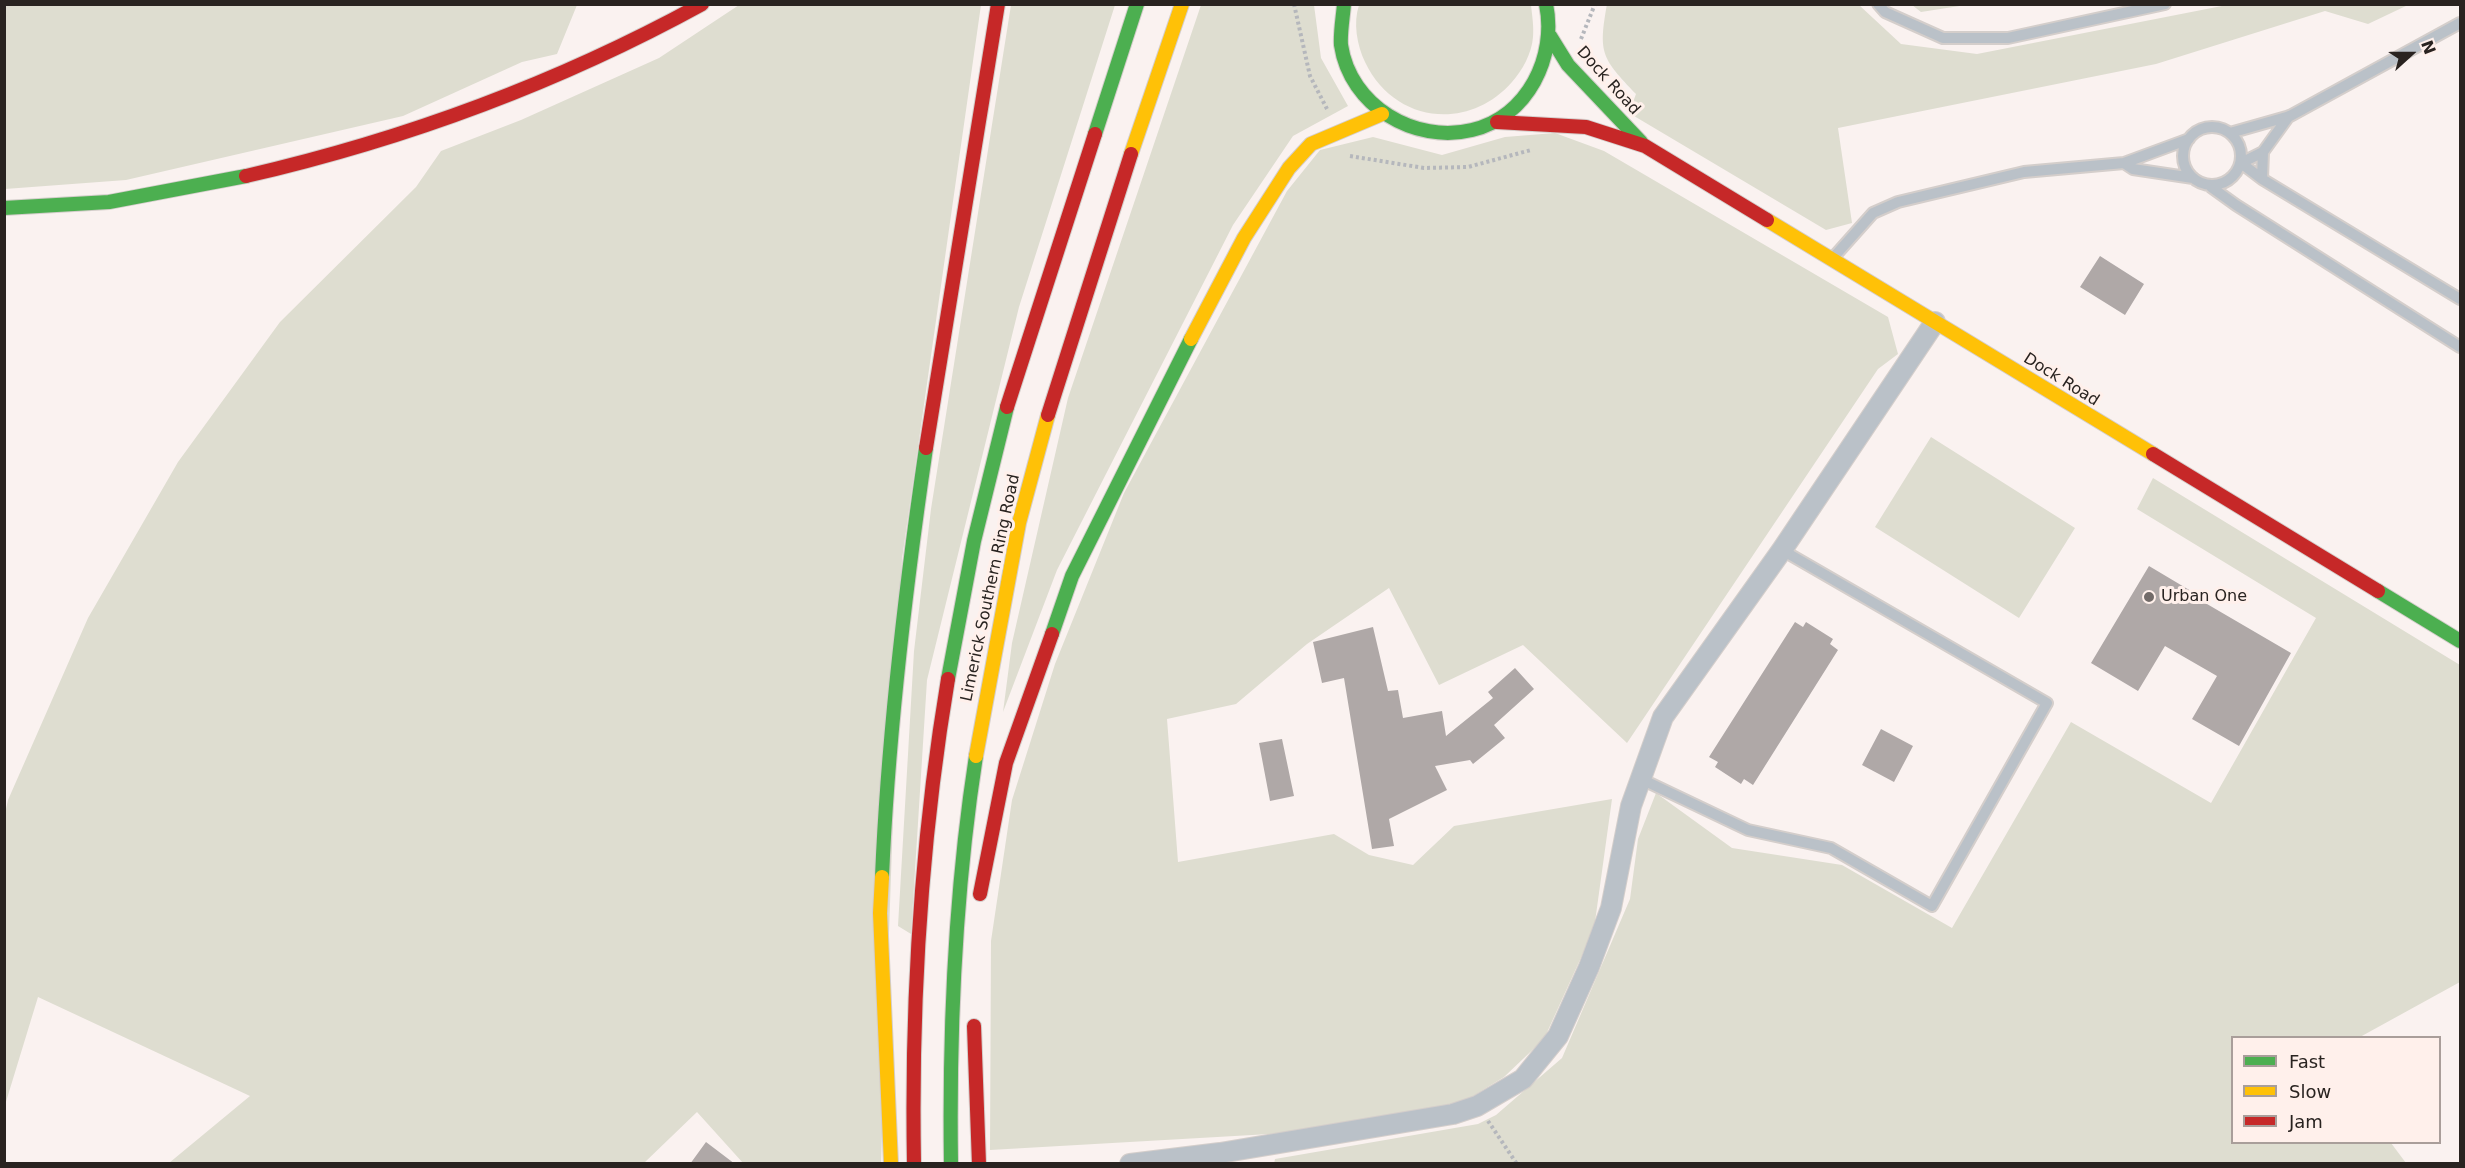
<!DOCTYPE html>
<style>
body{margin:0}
#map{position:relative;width:2465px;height:1168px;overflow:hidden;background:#faf2f0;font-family:"DejaVu Sans",sans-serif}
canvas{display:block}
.frame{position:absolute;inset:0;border:6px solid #292320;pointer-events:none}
.legend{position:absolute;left:2231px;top:1036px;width:210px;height:108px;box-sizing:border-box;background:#fff0eb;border:2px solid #a99e9a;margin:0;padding:8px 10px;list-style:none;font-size:18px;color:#292320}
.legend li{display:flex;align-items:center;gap:12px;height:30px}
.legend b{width:30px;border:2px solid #a99e9a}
.north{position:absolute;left:2381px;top:24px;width:60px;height:60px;-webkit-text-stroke:4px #fff0eb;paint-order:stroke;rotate:69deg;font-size:16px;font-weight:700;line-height:24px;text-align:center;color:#292320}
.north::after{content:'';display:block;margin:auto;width:21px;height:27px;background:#292320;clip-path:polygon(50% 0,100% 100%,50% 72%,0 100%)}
</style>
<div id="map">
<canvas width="2465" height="1168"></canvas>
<div class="frame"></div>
<ul class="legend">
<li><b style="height:8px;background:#4caf50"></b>Fast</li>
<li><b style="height:8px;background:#ffc107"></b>Slow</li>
<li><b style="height:8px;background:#c62828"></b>Jam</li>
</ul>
<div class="north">N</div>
</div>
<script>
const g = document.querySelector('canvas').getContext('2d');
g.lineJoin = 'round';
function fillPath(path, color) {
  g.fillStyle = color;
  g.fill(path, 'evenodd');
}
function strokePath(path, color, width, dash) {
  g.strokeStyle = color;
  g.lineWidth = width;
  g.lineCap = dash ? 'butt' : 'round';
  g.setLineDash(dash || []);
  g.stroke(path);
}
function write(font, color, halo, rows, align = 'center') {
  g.font = font + ' "DejaVu Sans",sans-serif';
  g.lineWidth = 6;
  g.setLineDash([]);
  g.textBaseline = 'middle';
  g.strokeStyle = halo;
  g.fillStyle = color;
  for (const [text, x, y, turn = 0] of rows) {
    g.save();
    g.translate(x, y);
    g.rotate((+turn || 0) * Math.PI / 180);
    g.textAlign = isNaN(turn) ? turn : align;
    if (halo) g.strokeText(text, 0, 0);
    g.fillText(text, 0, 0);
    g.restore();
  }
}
fillPath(new Path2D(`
 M5 4H577V5L557 54 522 62 403 116 126 180 5 189Z
 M1607 4 1859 5 1901 44 1977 54 2227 5H2408L2368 24 2325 11 2156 64 1838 128 1852 223 1826 230 1629 113 1636 94C1602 58 1598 54 1607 4Z
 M739 5H981L902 559 881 1163H743L697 1112 644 1163H169L250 1096 38 997 5 1105 4 818 8 800 88 618 178 462 280 322 416 187 441 151 521 120 659 58Z
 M1011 5H1115L1019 307 927 680 911 934 898 926 914 651 931 509Z
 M1201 5H1314L1321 58 1348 106 1293 136 1233 225 1057 570 1003 712 1012 643 1068 398Z
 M1359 5H1531C1532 15 1534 26 1533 37 1532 53 1522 71 1512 82 1468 132 1394 123 1365 62 1357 45 1353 23 1359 5Z
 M1912 5H1966L1921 12Z
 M1555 133 1604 151 1888 317 1898 354 1878 369 1627 743 1523 645 1439 685 1389 588 1307 644 1236 704 1167 719 1178 862 1334 834 1369 855 1413 865 1454 826 1612 799 1594 929 1544 1039 1504 1077 1460 1104 1287 1133 990 1150 991 941 1012 800 1055 664 1124 493 1287 191 1320 150 1373 137 1442 155 1505 137Z
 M1931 437 2075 528 2019 618 1875 527Z
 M2153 478 2460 665V982L2360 1037 2232 1038V1142L2391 1143 2406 1163 1274 1164 1275 1159 1478 1124 1496 1115 1562 1058 1630 899 1638 839 1656 793 1732 848 1842 865 1952 928 2071 722 2211 803 2316 618 2137 509Z`), '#deddd0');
fillPath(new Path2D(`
 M2100 256 2144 284 2125 315 2080 287Z
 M2149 566 2196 594 2195 597 2291 653 2239 746 2192 719 2217 676 2165 646 2138 691 2091 663Z
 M1795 622 1803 627 1806 622 1833 639 1830 644 1838 650 1753 785 1744 779 1741 784 1715 767 1718 762 1709 757Z
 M1373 627 1388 691 1398 690 1403 718 1442 711 1446 736 1493 698 1488 692 1515 668 1534 689 1494 725 1505 738 1473 764 1470 760 1435 766 1447 790 1389 819 1394 846 1372 849 1344 678 1322 683 1313 642Z
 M1881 729 1913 746 1894 782 1862 765Z
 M1282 739 1294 796 1270 801 1259 743Z
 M706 1142 735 1164H690Z`), '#afa8a7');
const lane = new Path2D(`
 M1878 4 1885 12 1943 38H2008L2165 4
 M2183 156a29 29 0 1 1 58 0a29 29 0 1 1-58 0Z
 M2230 133 2290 116 2460 23
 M2263 152 2262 179 2460 299
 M2124 163 2133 169 2193 178
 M2262 179 2241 163 2263 152 2289 116
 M2211 187 2236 205 2460 347
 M1832 259 1873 213 1898 202 2024 172 2124 163 2189 139
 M1641 779 1748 830 1831 848 1932 906 2047 703 1782 550`);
const street = new Path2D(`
 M1130 1164 1220 1153 1453 1114 1477 1106 1523 1079 1558 1036 1589 967 1611 908 1631 806 1663 717 1782 550 1935 322`);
const fast = new Path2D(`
 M1344 4C1343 17 1340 33 1341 45 1350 106 1415 144 1472 130 1528 117 1557 56 1546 4
 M1550 36 1568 65 1641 142
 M1095 134 1137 4
 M4 208 109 202 246 176
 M2378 591 2460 641
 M1052 634 1072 576 1191 339
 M948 679 974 541 1007 407
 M882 877C888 733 905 591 926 448
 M951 1164C949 1028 955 891 976 756`);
const slow = new Path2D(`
 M1131 154 1182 4
 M1767 220 2153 454
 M1191 339 1244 238 1289 168 1311 144 1382 114
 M976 756 1019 523 1048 415
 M882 877 880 913 891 1164`);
const jam = new Path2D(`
 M1497 122 1586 127 1645 146 1767 220
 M246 176C406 139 558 83 702 4
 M1007 407 1095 134
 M1048 415 1131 154
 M926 448 998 4
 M2153 454 2378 591
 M980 894 1006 763 1052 634
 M974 1026 979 1164
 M914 1164C911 1001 921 840 948 679`);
strokePath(lane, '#d4cecb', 14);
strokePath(street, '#d4cecb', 22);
strokePath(fast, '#d4cecb', 16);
strokePath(slow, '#d4cecb', 16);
strokePath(jam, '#d4cecb', 16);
strokePath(new Path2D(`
 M1294 4 1310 76 1327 109
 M1581 39 1595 4
 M1350 156 1424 168 1468 167 1531 150
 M1488 1121 1517 1164`), '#b5b7bc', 4, [3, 3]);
strokePath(lane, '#bac1c8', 10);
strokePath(street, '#bac1c8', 20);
strokePath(fast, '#4caf50', 14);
strokePath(slow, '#ffc107', 14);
strokePath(jam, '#c62828', 14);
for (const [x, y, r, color] of [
 [2149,597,6,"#726b69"]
]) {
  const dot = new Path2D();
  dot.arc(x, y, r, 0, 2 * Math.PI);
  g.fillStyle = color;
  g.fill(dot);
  strokePath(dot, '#fff0eb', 2);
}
write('16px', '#292320', '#fff0eb', [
 ["Dock Road",1608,81,48],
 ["Dock Road",2061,380,32],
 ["Limerick Southern Ring Road",991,588,-78]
]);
write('16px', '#292320', '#fff0eb', [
 ["Urban One",2161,597]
], 'left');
</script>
